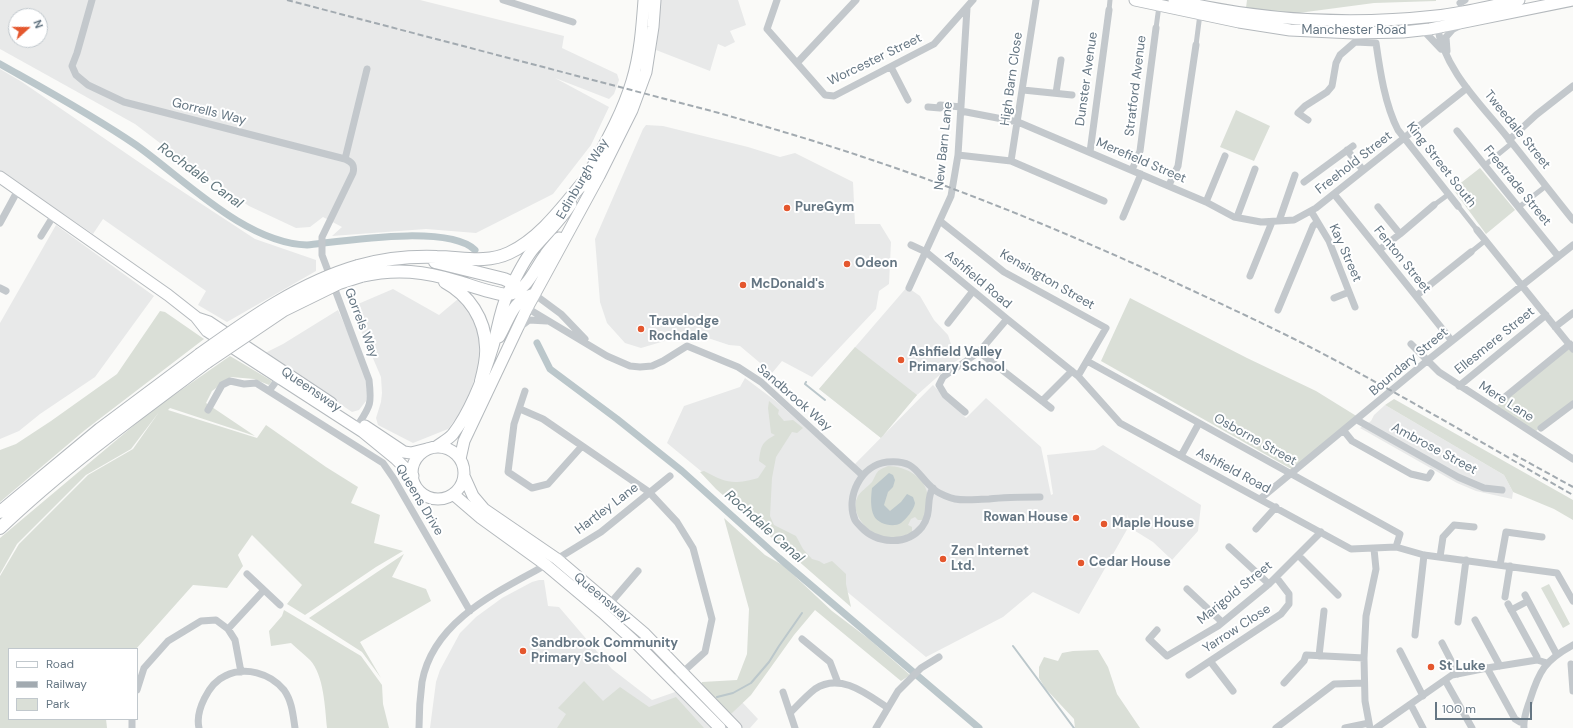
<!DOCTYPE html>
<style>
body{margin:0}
#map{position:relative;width:1573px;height:728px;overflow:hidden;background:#fafaf8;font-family:"DM Sans",sans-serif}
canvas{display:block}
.legend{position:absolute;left:8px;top:648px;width:130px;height:72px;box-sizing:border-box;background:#fff;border:1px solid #c1c8cd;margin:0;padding:5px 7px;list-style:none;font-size:12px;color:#657683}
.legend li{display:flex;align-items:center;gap:8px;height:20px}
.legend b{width:20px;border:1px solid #c1c8cd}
.north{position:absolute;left:8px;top:8px;width:40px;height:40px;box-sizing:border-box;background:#fff;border:1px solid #c1c8cd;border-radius:50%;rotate:69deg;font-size:11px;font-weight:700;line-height:16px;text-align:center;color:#657683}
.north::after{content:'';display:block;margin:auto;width:14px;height:18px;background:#e4572e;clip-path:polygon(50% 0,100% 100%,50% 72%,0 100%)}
.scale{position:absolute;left:1435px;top:702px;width:97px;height:18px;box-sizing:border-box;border:2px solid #657683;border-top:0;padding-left:5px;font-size:12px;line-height:14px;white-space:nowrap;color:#657683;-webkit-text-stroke:3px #fff;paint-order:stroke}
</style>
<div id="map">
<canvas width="1573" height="728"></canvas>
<ul class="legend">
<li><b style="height:5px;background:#fff"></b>Road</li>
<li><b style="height:5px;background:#a2aab0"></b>Railway</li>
<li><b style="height:11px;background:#dadfd7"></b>Park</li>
</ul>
<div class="north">N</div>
<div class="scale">100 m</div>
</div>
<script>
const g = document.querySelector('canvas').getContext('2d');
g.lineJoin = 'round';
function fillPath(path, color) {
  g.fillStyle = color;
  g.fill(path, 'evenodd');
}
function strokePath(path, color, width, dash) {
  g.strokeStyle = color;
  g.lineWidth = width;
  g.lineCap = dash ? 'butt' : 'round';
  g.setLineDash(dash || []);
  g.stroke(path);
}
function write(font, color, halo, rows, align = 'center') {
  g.font = font + ' "DM Sans",sans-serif';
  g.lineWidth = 4;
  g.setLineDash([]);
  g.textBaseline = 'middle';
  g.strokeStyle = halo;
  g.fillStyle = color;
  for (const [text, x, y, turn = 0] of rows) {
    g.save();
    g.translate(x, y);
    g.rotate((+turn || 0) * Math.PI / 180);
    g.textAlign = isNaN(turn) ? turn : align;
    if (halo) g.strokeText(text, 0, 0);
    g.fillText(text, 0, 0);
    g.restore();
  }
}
fillPath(new Path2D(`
 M0 0H420L564 36 562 48 617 74 619 80 614 94 609 99 555 78 609 107 591 145 553 194 476 233 426 229 332 236 342 227 323 217 310 227 296 228 249 206 181 159 135 124 0 49ZM16 16H40V40H16Z
 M661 0H738L746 25 730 31 735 42 725 47 718 44 710 71 656 50Z
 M0 69 22 82 165 180 255 239 316 260V271L227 322 198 305 206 291 103 219 93 234 0 171Z
 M646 125 663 126 748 147 780 157 795 153 853 182 855 224H880L891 242 889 284 879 291 876 309 812 377 782 361 772 373 740 346 729 345 699 335 668 340 641 348 625 343 607 323 600 302 595 239 643 129Z
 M56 225 154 296 95 377 40 414 19 431 0 439V323Z
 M907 287 920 296 934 320 948 335 953 350 961 358 953 363 917 395 881 438 819 389Z
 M393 289 439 315 458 299 479 328V366L465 406 448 429 413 443 378 425 376 418 381 402 382 393 381 377 351 307Z
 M338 310 358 355 365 376 367 391 366 401 359 410 352 412 265 353 283 344Z
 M745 378 777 402 851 468 933 385 966 418 986 398 1041 447 1051 495 1053 494 1047 455 1095 450 1103 445 1201 505 1198 531 1172 560 1153 542 1132 529 1127 514 1129 526 1079 614 1033 592 1003 617 926 657 667 443 684 406 740 387Z
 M1385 405 1504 475 1513 492 1512 499 1476 491 1457 483 1360 428 1371 421 1374 415Z
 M539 580H544L548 606 559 607 612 669 652 700 678 691 714 728H430L436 682 440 670 460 633 476 617 502 598 532 582Z
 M742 702 758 719 750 728H740L729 716Z`), '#e8e9e9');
fillPath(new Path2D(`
 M1247 0H1436V1L1374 3 1291 14 1246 8Z
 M1236 110 1270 126 1254 161 1220 147Z
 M1480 168 1515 210 1486 234 1453 189Z
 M1130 298 1247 358 1316 391 1358 417 1293 470 1101 361Z
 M160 311 165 312 204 339 85 430 0 502V450L16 444 51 421 117 374Z
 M1569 346 1573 350V402L1536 431 1494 408Z
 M855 347 917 395 881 438 819 389Z
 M230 356 272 381 269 385 254 379 231 377 212 391 206 403 255 436 170 408 168 410 257 438 266 425 326 467 358 487 351 503 380 515 374 543 403 551 376 567 305 615 287 604 302 585 252 535 238 555 243 566 227 588 193 585 136 649H9V719H106L107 728H0V576L19 544 88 475 133 449 159 412 131 449 86 475 17 544 0 574V538L151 411Z
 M1394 399 1573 500V520L1554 509 1513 492 1504 475 1385 405Z
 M769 401 779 410 778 414 784 421 793 420 803 428 797 433 792 432 776 457 772 478 770 516 774 525 796 536 803 549 812 559 819 561 824 564 832 561 846 574V584L851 607 716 489 700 472 704 471C726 483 733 485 758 478L766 466 759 461C761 446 761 443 775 435L771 433 768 408Z
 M888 466C906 466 927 478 928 498 928 505 925 513 923 520H918L915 517 911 519 908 525 912 527V533C905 535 897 538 889 538 872 538 849 515 857 498 860 491 867 488 872 482 878 472 875 471 888 466Z
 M724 518 765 555 784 566 832 611 869 639 910 675 901 681 815 610 794 635 751 695 730 715 701 685 702 682 737 680 747 654 749 609Z
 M404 554 392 577 426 589 431 601 360 642 381 678 362 652 309 618Z
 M1549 584 1570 624 1563 628 1541 588Z
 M284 610 361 656 382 685 383 704 389 728H327C325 708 324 675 310 660 304 654 297 649 291 643L271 646 269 631 282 616Z
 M1098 650 1108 667 1117 694 1140 728H1075L1074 719 1045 688 1039 678V667L1044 657 1058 661 1062 653 1073 651Z
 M584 681 603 701 620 687 649 707 676 697 704 728H557L566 714 558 708Z`), '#dadfd7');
fillPath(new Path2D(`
 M889 473 893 475 895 480 893 487 888 492 884 505 890 511 901 502 907 494 913 497 915 503C914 510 906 519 901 523 893 528 878 524 874 516 870 508 871 496 872 488Z`), '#bbc7cb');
strokePath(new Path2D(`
 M806 382 805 384 825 400
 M1013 646 1074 728
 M717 697 733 693 751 683 769 662 779 646 802 613`), '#bbc7cb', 2);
strokePath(new Path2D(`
 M0 64C46 90 92 115 136 145 184 179 245 243 307 245 344 241 448 224 475 250
 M537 343 550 369 617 419 682 471 779 558 979 728`), '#bbc7cb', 7);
const primary = new Path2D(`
 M0 177 168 295 196 317 207 331 363 432 396 459 413 476
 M197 318 209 322 331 403
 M365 426 404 452 411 453 427 449`);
const trunk = new Path2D(`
 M1135 0 1239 22 1290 30 1354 33 1403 32 1430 29 1573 0
 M1174 0C1262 21 1346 26 1436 16 1464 13 1492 6 1519 0
 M582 186C600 152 621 118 632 81 640 55 642 27 644 0
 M507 295C526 293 535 268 545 255 549 249 555 243 559 238
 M499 337C509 320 513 299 534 294
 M436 447C441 443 449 439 453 434 472 409 484 376 493 346 498 328 500 310 508 293 516 278 523 261 534 248 547 233 560 221 571 204
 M412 473a26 26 0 1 1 52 0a26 26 0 1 1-52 0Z
 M460 459 464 441 527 308 599 176 632 110 646 72 653 27 655 0
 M464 476 473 496 484 509 557 559 645 634 736 728
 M453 494 481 518 546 565 602 612 634 641 720 728`);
const motorway = new Path2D(`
 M435 262 504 279 513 283
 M358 266C383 259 410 256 437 257 462 257 485 264 509 253 541 238 564 205 586 179
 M361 276C396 268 425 271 459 282 475 287 491 293 507 295
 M445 282C469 295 485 319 486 347 487 358 484 370 481 381
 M0 512 100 429 199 355
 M0 528C64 467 136 415 207 362`);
strokePath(primary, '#b5babe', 13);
strokePath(trunk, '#b4b9bd', 13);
strokePath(motorway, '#b4b9bd', 14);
strokePath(new Path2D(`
 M1109 10 1110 0
 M1156 28 1159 6
 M1196 45 1200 14
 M1485 165 1512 143
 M1434 205 1449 194
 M1458 206 1477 230
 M1519 207 1546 186
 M1471 252 1486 240`), '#c3c8cc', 5);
strokePath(new Path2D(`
 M92 0 77 53 72 66 76 75 88 85 124 102 345 159C352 162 355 165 353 173L322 237V255L369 380C372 406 370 406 356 428
 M503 0 573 22
 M777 0 767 29 825 95 834 96 934 44 973 0
 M1460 3 1465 0
 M1437 25C1444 70 1481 104 1508 138 1530 165 1551 193 1573 220
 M1423 30 1441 49
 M1447 51 1446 37 1453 29 1459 26
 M797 63 856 0
 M891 67 908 100
 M1023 90 1072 95
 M1056 93 1061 60
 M928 107 940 108V105L961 107
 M961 111 1018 122 1206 202 1234 217 1261 222 1294 220 1316 208 1467 88
 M1308 120 1298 113 1305 106 1327 92 1332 86 1336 63 1340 55 1355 42 1376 43C1380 71 1385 105 1398 130L1458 206
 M1457 131 1558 256
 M1509 140 1536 115 1573 86
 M1347 150 1363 170
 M1090 152 1109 10
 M958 155 1011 161 1104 201
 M345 159 367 69
 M1011 161 1036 0
 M1132 170 1140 151 1156 28
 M1304 182 1353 146
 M1169 185 1178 166 1196 45
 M1334 194 1452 341
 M1206 202 1225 156
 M1378 207 1400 234
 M1311 211 1329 241 1355 307
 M1123 217 1141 174
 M1237 217 1255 169
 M940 221 1004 272 1106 328 1078 376
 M1279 221 1295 175
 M0 223 18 190
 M1477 230 1573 349
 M41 236 54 215
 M911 245 926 252 1007 319 1078 376 1120 423 1351 549 1396 547 1424 555 1557 573 1573 601
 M1379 250 1400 234 1434 205
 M1250 276 1272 222
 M0 288 6 291
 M909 288 951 196 958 155 967 8
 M534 294 561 314 585 339
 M1416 296 1471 252
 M1334 298 1349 292
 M527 308 607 356 630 366 640 367 652 366 663 361 687 346 738 367 761 382 862 475
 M1278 310 1313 226 1317 222
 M948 323 973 291
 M520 327 529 320 547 321
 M1555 327 1573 313
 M1411 344 1439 372 1573 459
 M979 352 1051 408
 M1087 361 1400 534 1396 547
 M1459 386 1546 315
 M269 391 281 375
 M525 391 514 424 508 472 532 488 548 484 582 446
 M1505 397 1570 344
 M1042 401 1072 371
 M520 409 543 419 649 492 677 522 693 548 712 619 705 652 673 681
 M208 410 222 385 230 381 244 384 256 383 383 463 394 479 470 611
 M965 412 945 395 939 385 943 377 979 352 1007 319
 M1357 420 1458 477 1484 488 1502 490
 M1541 428 1573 404
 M1344 431 1352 441 1411 474 1428 478 1431 473
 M1181 456 1199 423
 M933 488C925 500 933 512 922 527 906 547 876 543 861 527 859 525 856 522 855 520 845 497 861 465 887 462 918 459 916 476 936 491 940 494 950 498 955 499 966 501 978 499 989 499 1006 497 1023 497 1040 497
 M1260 499 1428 360 1573 245
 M1256 529 1276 507
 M1229 547 1269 584
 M1298 555 1338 595
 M1440 557 1443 537 1454 525 1474 527
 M557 559 601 532 670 476
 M1500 565 1506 532 1542 537
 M247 574 280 605
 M1187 589 1222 622
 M1525 595 1557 655
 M1505 597 1510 566
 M1508 604 1537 657V660
 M607 607 638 571
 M1511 610 1528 601
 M1475 620 1500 666
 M1458 622 1466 560
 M228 629 264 590
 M1157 630 1149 639 1167 656 1218 626 1269 584 1321 532
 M1415 635 1424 555
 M802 639 830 662 838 683
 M1442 643 1458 674
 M1400 651 1423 696
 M1319 656 1324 611
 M1210 661 1233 691
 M1571 664 1573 691
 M1487 668 1515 719 1520 722H1524
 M1189 675 1281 614 1289 604V594L1276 577
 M1445 680 1472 728
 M1284 683 1304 661 1306 655 1364 658
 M137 690 144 668 168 641 201 621 216 620 228 629 235 640 241 672
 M783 692 795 728
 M1411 705 1423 728
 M790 713C798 705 806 696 815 689 840 672 867 694 888 708
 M132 728V719
 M199 728C195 711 209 683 225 676 245 666 270 673 284 690 292 701 293 715 295 728
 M419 728C419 713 420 697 422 682 433 621 497 592 546 565
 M876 728 898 691 921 668 939 657
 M1276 728 1334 684 1364 683
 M1345 728 1369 723
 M1370 728 1365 701 1364 658 1366 616 1376 569 1374 549
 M1376 728 1452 675 1487 668 1537 660 1547 663
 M1524 728C1523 718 1527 709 1530 700 1539 671 1545 660 1573 645`), '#c3c8cc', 7);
strokePath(primary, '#fff', 11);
strokePath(trunk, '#fff', 11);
strokePath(motorway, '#fff', 12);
strokePath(new Path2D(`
 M287 0 719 113C767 127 816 141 863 157 960 189 1055 228 1148 270 1202 295 1257 320 1310 347 1399 393 1486 445 1573 495
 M1513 454 1573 487`), '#a2aab0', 2, [6, 3]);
const motorwayBridge = new Path2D(`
 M199 355C248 320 299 283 358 266
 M207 362 284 310 339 283 361 276`);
strokePath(motorwayBridge, '#b4b9bd', 14, []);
strokePath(motorwayBridge, '#fff', 12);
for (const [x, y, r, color] of [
 [787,208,4,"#e4572e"],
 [847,264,4,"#e4572e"],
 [743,285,4,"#e4572e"],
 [641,329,4,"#e4572e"],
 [901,360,4,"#e4572e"],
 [1076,518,4,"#e4572e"],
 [1104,524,4,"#e4572e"],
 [943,559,4,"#e4572e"],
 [1081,563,4,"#e4572e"],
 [523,651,4,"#e4572e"],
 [1431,667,4,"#e4572e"]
]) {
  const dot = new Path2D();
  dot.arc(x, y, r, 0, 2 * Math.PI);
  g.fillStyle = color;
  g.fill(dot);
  strokePath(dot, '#fff', 1.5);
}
write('13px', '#657683', '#fff', [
 ["Manchester Road",1354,31],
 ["Worcester Street",875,60,-26],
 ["High Barn Close",1012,79,-82],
 ["Dunster Avenue",1087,79,-82],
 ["Stratford Avenue",1136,86,-83],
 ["Gorrells Way",209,112,14],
 ["Tweedale Street",1517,130,51],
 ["New Barn Lane",944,146,-84],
 ["Merefield Street",1141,161,23],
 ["Freehold Street",1354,163,-38],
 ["King Street South",1441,165,52],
 ["Edinburgh Way",583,179,-60],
 ["Freetrade Street",1517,186,51],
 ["Kay Street",1345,253,66],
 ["Fenton Street",1402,260,51],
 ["Ashfield Road",978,280,40],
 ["Kensington Street",1047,280,30],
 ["Gorrels Way",361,323,69],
 ["Ellesmere Street",1495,341,-39],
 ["Boundary Street",1409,362,-40],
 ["Queensway",311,390,34],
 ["Sandbrook Way",794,398,41],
 ["Mere Lane",1506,402,33],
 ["Osborne Street",1255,440,29],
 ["Ambrose Street",1434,449,28],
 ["Ashfield Road",1233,471,28],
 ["Queens Drive",419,500,59],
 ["Hartley Lane",607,509,-37],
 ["Marigold Street",1235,593,-39],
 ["Queensway",602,598,40],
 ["Yarrow Close",1237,629,-33]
]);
write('bold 13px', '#657683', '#fff', [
 ["PureGym",795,208],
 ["Odeon",855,264],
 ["McDonald's",751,285],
 ["Travelodge",649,322],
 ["Rochdale",649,337],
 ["Ashfield Valley",909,353],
 ["Primary School",909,368],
 ["Rowan House",1068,518,"right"],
 ["Maple House",1112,524],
 ["Zen Internet",951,552],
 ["Ltd.",951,567],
 ["Cedar House",1089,563],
 ["Sandbrook Community",531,644],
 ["Primary School",531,659],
 ["St Luke",1439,667]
], 'left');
write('italic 14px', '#60757c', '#fff', [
 ["Rochdale Canal",200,176,36],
 ["Rochdale Canal",764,527,42]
]);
</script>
